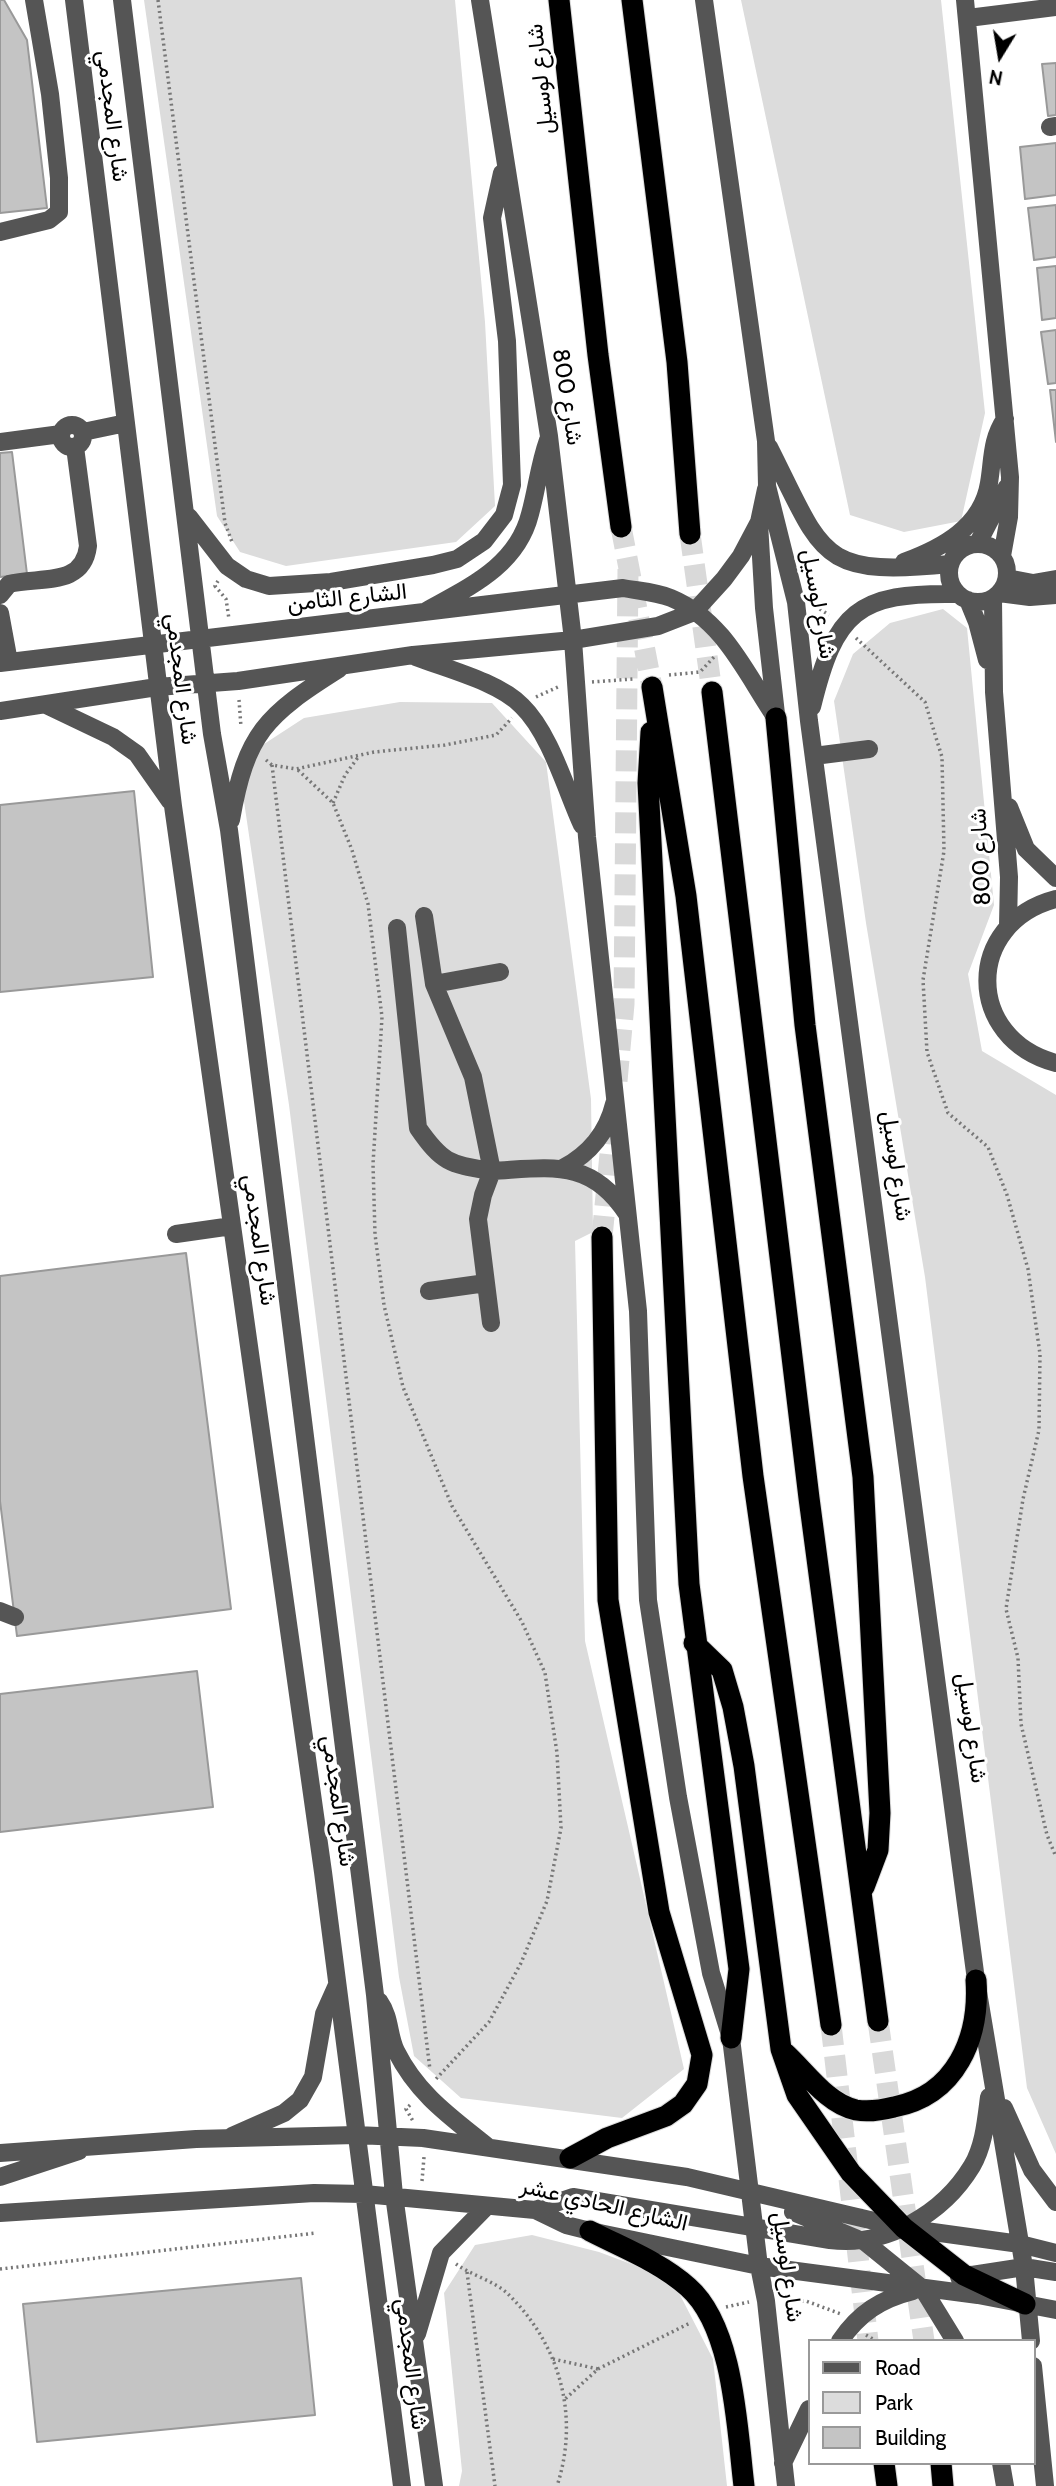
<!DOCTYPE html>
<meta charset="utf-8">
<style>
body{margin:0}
#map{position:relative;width:1056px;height:2486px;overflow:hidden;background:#fff;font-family:Cabin,sans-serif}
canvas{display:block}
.legend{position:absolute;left:808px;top:2339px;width:228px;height:126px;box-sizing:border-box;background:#fff;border:2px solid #999;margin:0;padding:9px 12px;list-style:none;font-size:21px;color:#000}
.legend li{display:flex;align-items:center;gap:14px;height:35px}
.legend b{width:35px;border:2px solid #999}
.north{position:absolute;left:965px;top:21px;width:70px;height:70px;-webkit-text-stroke:5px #fff;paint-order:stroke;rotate:191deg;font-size:19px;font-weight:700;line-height:28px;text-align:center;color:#000}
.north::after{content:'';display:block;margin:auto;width:24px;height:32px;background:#000;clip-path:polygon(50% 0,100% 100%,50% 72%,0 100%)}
</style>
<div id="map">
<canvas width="1056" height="2486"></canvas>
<ul class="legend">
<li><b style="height:9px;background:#555"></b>Road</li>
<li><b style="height:19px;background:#dcdcdc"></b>Park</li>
<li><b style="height:19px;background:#c4c4c4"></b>Building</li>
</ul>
<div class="north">N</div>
</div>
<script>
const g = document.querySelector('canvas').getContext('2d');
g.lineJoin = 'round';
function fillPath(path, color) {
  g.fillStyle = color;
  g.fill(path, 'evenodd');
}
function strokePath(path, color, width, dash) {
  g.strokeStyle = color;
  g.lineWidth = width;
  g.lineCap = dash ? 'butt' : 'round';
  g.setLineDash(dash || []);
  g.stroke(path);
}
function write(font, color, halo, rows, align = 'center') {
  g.font = font + ' Cabin,Vazirmatn,sans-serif';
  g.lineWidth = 6;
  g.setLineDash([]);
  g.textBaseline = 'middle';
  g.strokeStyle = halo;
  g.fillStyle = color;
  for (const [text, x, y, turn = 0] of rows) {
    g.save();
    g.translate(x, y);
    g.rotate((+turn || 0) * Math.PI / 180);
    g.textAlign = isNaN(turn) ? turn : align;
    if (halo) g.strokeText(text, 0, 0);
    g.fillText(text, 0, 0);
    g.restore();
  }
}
fillPath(new Path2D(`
 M144 0H455L485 322 495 506 456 542 286 566 240 552 217 516Z
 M741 0H941L985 413 961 521 904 532 850 515Z
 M943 609 967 628 994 905 968 974 982 1051 1056 1095V2154L1027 2088 925 1277 866 923 834 701 853 654 890 623Z
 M400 702 492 703 546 762 591 1099 593 1232 575 1241 585 1641 684 2069 622 2118 461 2098 414 2056 399 1977 289 1105 238 761 304 718Z
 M532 2235 599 2252 650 2271 678 2291 713 2359 727 2486H459L462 2471 444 2293 475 2245Z`), '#dcdcdc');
const building = new Path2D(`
 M0 0H4L27 40 47 208 0 213Z
 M1056 63V115L1048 116 1042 64Z
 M1056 143V195L1025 199 1020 147Z
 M1056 205V257L1034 260 1028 208Z
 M1056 266V318L1042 320 1037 268Z
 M1056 330V383L1048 384 1041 332Z
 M1050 390H1056V442Z
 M12 452 27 574 0 577V453Z
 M134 791 153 977 0 992V805Z
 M186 1253 231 1609 17 1636 0 1501V1276Z
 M197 1671 213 1807 0 1832V1694Z
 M301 2278 315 2415 37 2442 23 2304Z`);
fillPath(building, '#c4c4c4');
strokePath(building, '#999', 2);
strokePath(new Path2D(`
 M621 527 652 687
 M690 534 712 692
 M617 1081 624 1004 628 569
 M602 1237 614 1113
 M878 2021 924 2341
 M831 2025 868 2341`), '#d9d9d9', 21, [21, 10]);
const highway = new Path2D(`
 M559 0 598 355 621 527
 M632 0 677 362 690 534
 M652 687 686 896 753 1476 831 2025
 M712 692 809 1498 878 2021
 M776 718 805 1025 863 1477 880 1813 878 1850 864 1887
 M651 732 648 783 689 1584 739 1969 731 2038
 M694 1643 722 1670 733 1707 744 1766 781 2049 797 2095 851 2173 904 2228 964 2275 1025 2304
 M785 2053C805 2071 827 2104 856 2110 868 2112 882 2110 894 2107 956 2095 980 2038 976 1980
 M570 2158 607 2138 666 2116 683 2104 697 2084 702 2055 659 1912 608 1600 602 1237
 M590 2231C623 2248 660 2262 688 2287 734 2327 737 2429 744 2486
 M884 2463 887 2486
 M941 2463 943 2486`);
strokePath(highway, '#dbdbdb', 23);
strokePath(new Path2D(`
 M158 0 225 523 232 542
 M218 581 215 586 226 599 229 619
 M815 606 829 615
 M856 638 925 702 942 757 944 851 923 980 927 1052 948 1113 988 1147 1007 1195 1028 1269 1040 1354 1039 1430 1023 1499 1006 1609 1018 1658 1021 1724 1047 1835 1056 1857
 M669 675 700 672 714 657
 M592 682 633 679
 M536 697 560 686
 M239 700 241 727
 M266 760 272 765 296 769 374 752 445 745 496 735 512 718
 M272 765 430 2070
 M298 770 333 803 352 850 368 904 382 1017 373 1164 375 1234 384 1305 403 1387 452 1506 522 1622 545 1673 557 1753 561 1828 547 1901 521 1963 489 2022 435 2080
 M333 803 345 775 359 756
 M410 2105 406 2109 413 2121
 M422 2181 424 2157
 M456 2264C471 2275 494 2281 507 2293 560 2344 580 2416 557 2486
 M0 2269 316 2233
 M467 2272 495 2486
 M785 2301H806L841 2314
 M726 2307 749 2302
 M866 2335 876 2341
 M553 2359 598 2369 564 2400
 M598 2369 690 2323`), '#777', 3.5, [2, 3.5]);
strokePath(new Path2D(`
 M74 0 173 806 323 1872 402 2486
 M122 0 212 734 229 830 375 1995 394 2195 434 2486
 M480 0 549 436 573 640 587 837 638 1311 648 1600 678 1797 711 1973 731 2038 759 2266 766 2301 786 2486
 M704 0 766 441 767 486 796 602 809 721 976 1980 1024 2267 1031 2341
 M965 0 1010 477 1009 517 1002 556
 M968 18 1056 7
 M1050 127 1056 126
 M0 232 49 220 59 212V178L50 94 34 0
 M61 436a11 11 0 1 1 22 0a11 11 0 1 1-22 0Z
 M83 432 126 423
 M0 442 61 434
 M769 447C824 556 818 577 950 564
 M189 517 227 566 246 579 269 586 331 582 433 565 457 559 484 541 504 515 512 485 507 341 492 218 502 173
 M759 523 764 608 776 714
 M978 543 1007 487
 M949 573a29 29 0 1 1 58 0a29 29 0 1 1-58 0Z
 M904 562C942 548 982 527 989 483 993 459 991 440 1005 419
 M1007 578 1033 583 1056 579
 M999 593 1030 597 1056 595
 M0 595 9 584C39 576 83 588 88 546L75 447
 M993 598 994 692 1009 877 1008 926
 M968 600 977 622 987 660
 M426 611C469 587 517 566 530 514 537 489 539 465 548 440
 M0 613 9 662
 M416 657C447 669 499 682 522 706 550 733 566 790 582 825
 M0 663 623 588C639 591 656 592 671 598 724 620 746 674 776 718
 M46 705 113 737 137 754 170 801
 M812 707C835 612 857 592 957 594
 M0 711 157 687 238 681 413 655 573 640 658 626 694 612 724 579 741 556 759 522 766 489
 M814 756 869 749
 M1009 807 1026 849 1056 878
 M231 820C246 733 266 715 339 669
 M1056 899C964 923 965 1039 1056 1063
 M424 916 434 984
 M397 928 418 1128C443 1164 450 1164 492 1171L473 1077 434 984 500 972
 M563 1168C589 1154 607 1133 614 1104
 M176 1234 232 1226
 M429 1291 486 1283
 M491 1323 478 1219 483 1195 492 1171C550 1168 591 1158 627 1214
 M0 1611 15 1617
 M379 2001C391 2018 388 2035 396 2051 418 2095 451 2117 488 2147
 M1004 2108 1032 2170 1056 2202
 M232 2136 284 2113 300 2100 313 2077 324 2014 337 1985
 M0 2153 196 2139 356 2135 423 2138 687 2177 904 2228 1020 2244 1056 2253
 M0 2177 79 2151
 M535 2210 573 2197 830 2240C886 2247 943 2214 972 2166 984 2146 986 2120 989 2097
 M793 2212 865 2242 923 2289 955 2341
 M0 2213 314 2193 364 2194 535 2210 566 2225 590 2231 759 2266 978 2295 1056 2310
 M959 2277 1024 2267 1056 2272
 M417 2334 441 2253 487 2206
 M840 2341C859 2313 881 2299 913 2291
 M1033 2366 1045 2486
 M783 2463 809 2409
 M1001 2463 1005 2486`), '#555', 18);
strokePath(highway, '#000', 21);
write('23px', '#000', '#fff', [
 ["شارع لوسيل",541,79,-96],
 ["شارع المجدمي",112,116,83],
 ["شارع 800",567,397,81],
 ["الشارع الثامن",347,598,-6],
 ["شارع لوسيل",818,604,80],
 ["شارع المجدمي",181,679,83],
 ["شارع 800",981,857,-93],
 ["شارع لوسيل",896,1166,82],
 ["شارع المجدمي",259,1240,82],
 ["شارع لوسيل",971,1728,82],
 ["شارع المجدمي",338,1801,82],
 ["الشارع الحادي عشر",604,2205,13],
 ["شارع لوسيل",787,2267,82],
 ["شارع المجدمي",411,2364,83]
]);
</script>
